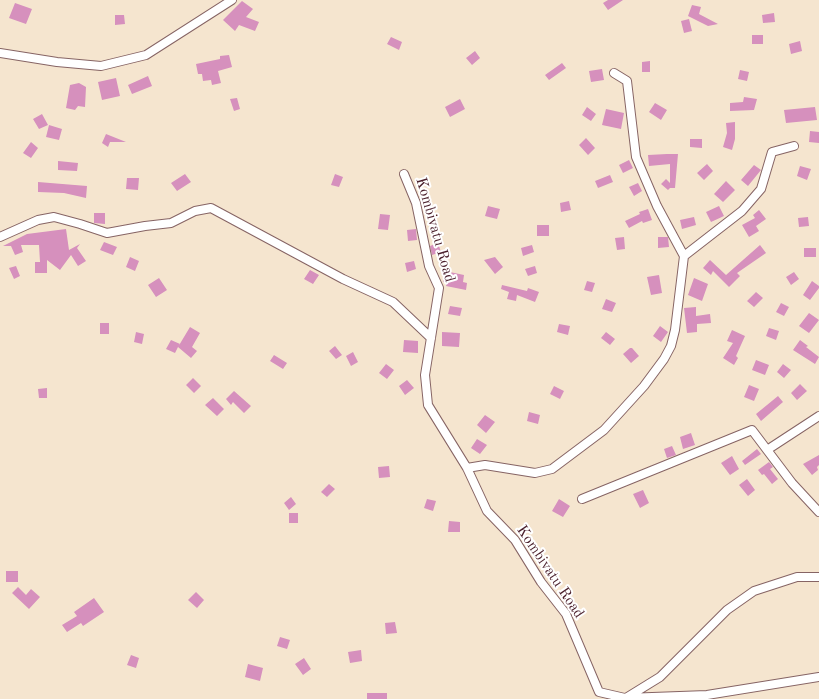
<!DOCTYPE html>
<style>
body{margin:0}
canvas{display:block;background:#f5e5cf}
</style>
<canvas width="819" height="699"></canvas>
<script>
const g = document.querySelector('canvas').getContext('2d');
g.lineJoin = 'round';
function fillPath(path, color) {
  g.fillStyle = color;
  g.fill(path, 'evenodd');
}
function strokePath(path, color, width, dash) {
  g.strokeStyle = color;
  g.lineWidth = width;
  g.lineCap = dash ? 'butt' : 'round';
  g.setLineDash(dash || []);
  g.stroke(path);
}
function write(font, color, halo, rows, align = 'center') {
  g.font = font + ' "Old Standard TT",serif';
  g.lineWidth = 4;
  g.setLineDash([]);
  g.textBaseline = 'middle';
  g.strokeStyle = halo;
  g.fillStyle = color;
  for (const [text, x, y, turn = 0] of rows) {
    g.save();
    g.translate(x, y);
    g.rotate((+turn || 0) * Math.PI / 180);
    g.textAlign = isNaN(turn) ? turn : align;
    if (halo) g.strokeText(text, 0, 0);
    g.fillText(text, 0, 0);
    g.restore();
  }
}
fillPath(new Path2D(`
 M608 0H623L608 10 603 3Z
 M242 1 253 9 246 17 259 22 255 31 239 25 235 31 223 20Z
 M15 3 32 9 26 24 9 18Z
 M692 5 701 7 699 14 718 24 708 26 688 16Z
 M774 13 775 22 763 23 762 15Z
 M115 15H124L125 24 115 25Z
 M689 19 692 31 684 33 681 21Z
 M752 35H763V44H752Z
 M391 37 402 42 399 50 387 44Z
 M800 41 802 51 791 54 789 44Z
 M475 51 480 58 472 65 466 58Z
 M229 55 232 67 218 71 221 83 212 85 211 80 203 81 202 74H198L196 64 220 59V56Z
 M650 61V72H642V62Z
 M562 63 566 68 549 80 545 75Z
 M602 69 604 80 591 82 589 71Z
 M740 70 749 72 747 81 738 79Z
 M148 76 152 86 132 94 128 85Z
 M116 78 120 96 102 100 98 82Z
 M79 83 86 87 85 107 78 106 75 110 66 108 70 85Z
 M744 97 757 99 754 110 730 111V103L743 102Z
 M237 98 240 109 234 111 230 99Z
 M460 99 465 109 450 117 445 107Z
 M655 103 667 110 661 120 649 112Z
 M587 107 596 114 591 121 582 115Z
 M815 107 817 120 786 123 784 110Z
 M606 109 624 113 621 129 602 125Z
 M42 114 48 125 39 129 33 119Z
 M735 122V139L732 150 723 147 727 133 726 123Z
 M49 125 62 129 59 140 46 137Z
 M810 131 819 132V143L809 142Z
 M106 134 126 142H110L108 147 102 143Z
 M586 138 595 148 588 155 579 145Z
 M690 139H702V148L690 147Z
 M31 142 38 148 31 158 23 153Z
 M667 154H678L675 188H670L668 190 661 184 666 179 670 183V164L649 166 648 155Z
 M629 160 633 168 623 173 619 165Z
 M58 161 78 163 77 171 58 170Z
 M707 164 713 171 704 180 697 173Z
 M754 165 761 170 748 186 741 180Z
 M800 166 811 169 807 180 797 176Z
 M185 174 191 182 177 191 171 183Z
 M335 174 343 177 339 187 331 185Z
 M610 175 613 182 598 188 595 181Z
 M127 178H139L138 190 126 189Z
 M726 181 735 190 723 202 714 194Z
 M38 182 87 186 86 198 64 193 38 192Z
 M638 183 642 191 634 196 629 187Z
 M569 201 571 210 561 212 560 203Z
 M488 206 500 209 497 219 485 216Z
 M719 206 724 216 711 222 706 212Z
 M648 209 652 220 643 223 642 221 629 228 625 221 640 214 639 212Z
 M759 210 766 219 756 226 759 231 749 237 742 225 755 218 753 215Z
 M94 213H105V224L94 223Z
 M380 214 390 215 388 230 378 229Z
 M694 217 696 225 682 229 680 220Z
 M808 217 809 226 799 227 798 218Z
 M537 225H549V236H537Z
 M66 229 69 250 80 244 77 248 86 261 78 266 71 255 60 270 47 260V273H35V262H40L39 245H21L23 252 15 255 11 246H3L27 234Z
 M416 229 417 240 408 241 407 230Z
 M624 237 625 249 617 250 615 238Z
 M658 237H668L669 247 658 248Z
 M104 242 117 247 113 255 100 250Z
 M438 243 441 252 432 255 430 246Z
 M532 245 534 252 523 256 521 248Z
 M760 245 766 253 737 273 740 276 729 287 713 271 711 275 703 268 710 260 726 275Z
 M804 248H816V257H804Z
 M130 257 139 261 135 271 126 267Z
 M495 257 503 267 495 274 484 260Z
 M414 261 416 269 407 272 405 263Z
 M16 266 20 276 14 279 9 268Z
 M535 266 537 273 528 276 525 269Z
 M310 270 319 275 313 284 304 279Z
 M445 271 464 275 463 282 467 283 466 290 446 286 447 282H443Z
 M794 272 799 279 791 285 786 277Z
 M659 275 662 293 651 295 647 277Z
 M159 278 167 290 156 297 148 285Z
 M694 278 708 284 702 301 688 295Z
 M587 281 595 283 592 292 584 290Z
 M812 281 819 286V288L810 300 803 295Z
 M502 285 527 291 528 288 539 292 535 302 517 295 516 301 507 299 509 292 501 289Z
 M756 292 763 298 754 307 747 301Z
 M606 299 616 303 612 312 602 309Z
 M781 303 789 307 784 316 776 312Z
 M450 306 462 308 460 316 448 314Z
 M696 307V316L710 314 711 323 697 324V332L687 333 684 308Z
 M809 313 819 320 809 333 799 326Z
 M100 323H109V334H100Z
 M559 324 570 326 568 335 557 332Z
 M660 326 668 332 661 342 653 336Z
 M190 327 200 333 192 347 197 351 191 358 178 347 175 353 166 349 171 340 180 344 178 347Z
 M769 328 779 331 776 340 766 336Z
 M732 330 745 336 736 356 738 358 734 365 723 358 733 343 727 341Z
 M136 332 144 334 142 344 134 342Z
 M442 332 460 333 459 347 442 346Z
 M606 332 615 339 610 345 601 338Z
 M404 340 418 341V353L403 352Z
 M800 340 808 346 806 347 819 357 815 364 793 350Z
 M335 346 342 355 336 359 329 351Z
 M630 348H632L639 356 631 363 623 354Z
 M353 352 358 362 351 366 346 356Z
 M274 355 287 363 283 369 270 361Z
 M756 360 769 365 765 375 752 370Z
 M386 364 394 370 387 379 379 373Z
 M783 364 791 370 784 378 777 372Z
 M193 378 201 386 194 393 186 385Z
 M407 380 414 388 405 395 399 386Z
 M800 384 807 391 797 400 791 393Z
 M749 385 759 389 754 401 744 397Z
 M554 386 564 391 560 399 550 394Z
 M47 388V398H39L38 389Z
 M234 391 251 406 244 413 233 402 231 405 226 399Z
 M778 396 783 402 761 421 756 414Z
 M213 398 224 409 217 416 205 405Z
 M529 412 540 415 538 424 527 421Z
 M485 415 495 422 486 433 477 425Z
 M691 433 695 445 683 449 680 437Z
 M477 439 487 445 480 454 471 448Z
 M672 446 676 455 667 458 664 449Z
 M757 449 761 454 745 465 742 461Z
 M819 455V465L817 467 818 470 812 475 803 464Z
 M732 456 739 469 730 475 721 463Z
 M769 462 773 467 770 469 778 479 772 484 764 474 762 475 758 470Z
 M389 466 390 477 379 478 378 467Z
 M747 479 755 490 748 496 739 485Z
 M329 484 335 489 327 497 321 492Z
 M643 490 649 503 640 508 633 494Z
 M291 497 296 504 289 510 284 503Z
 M427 499 436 501 433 511 424 508Z
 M559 499 570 506 563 517 552 511Z
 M289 513H298V523H289Z
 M449 521 460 522V532H448Z
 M6 571H18V582H6Z
 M18 587 26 595 31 589 40 597 29 609 12 593Z
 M196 592 204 600 197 608 188 600Z
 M94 598 104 612 83 626 81 623 67 632 62 625 77 616 74 612Z
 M395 622 397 633 386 634 385 623Z
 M280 637 290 640 287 649 277 646Z
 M361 650 362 661 350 663 348 652Z
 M131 655 139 658 136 668 127 665Z
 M304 658 311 669 303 675 295 664Z
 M248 664 263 668 260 681 245 677Z
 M367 693H387V699H367Z`), '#d690bd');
const minor = new Path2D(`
 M0 53 57 62 101 66 146 55 232 0
 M404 174 416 203 429 266 439 288 425 375 428 405 467 468 487 511 515 540 541 582 566 614 599 692 625 698 707 695 819 677
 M0 237 38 220 54 217 80 224 107 233 145 226 171 223 195 211 211 208 343 279 393 302 431 338
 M684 256 742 211 761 189 772 152 794 146
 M767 450 819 416
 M467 468 485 465 535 473 552 469 604 430 644 386 664 359 671 346 675 330 684 256 657 206 636 157 627 81 614 73
 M582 499 752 430 792 483 819 512
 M626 698 660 677 727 610 754 591 797 577H819`);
strokePath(minor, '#866464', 10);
strokePath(minor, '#fff', 8);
write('15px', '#4a1f2b', '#fff', [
 ["Kombivatu Road",435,230,74],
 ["Kombivatu Road",550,572,56]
]);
</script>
